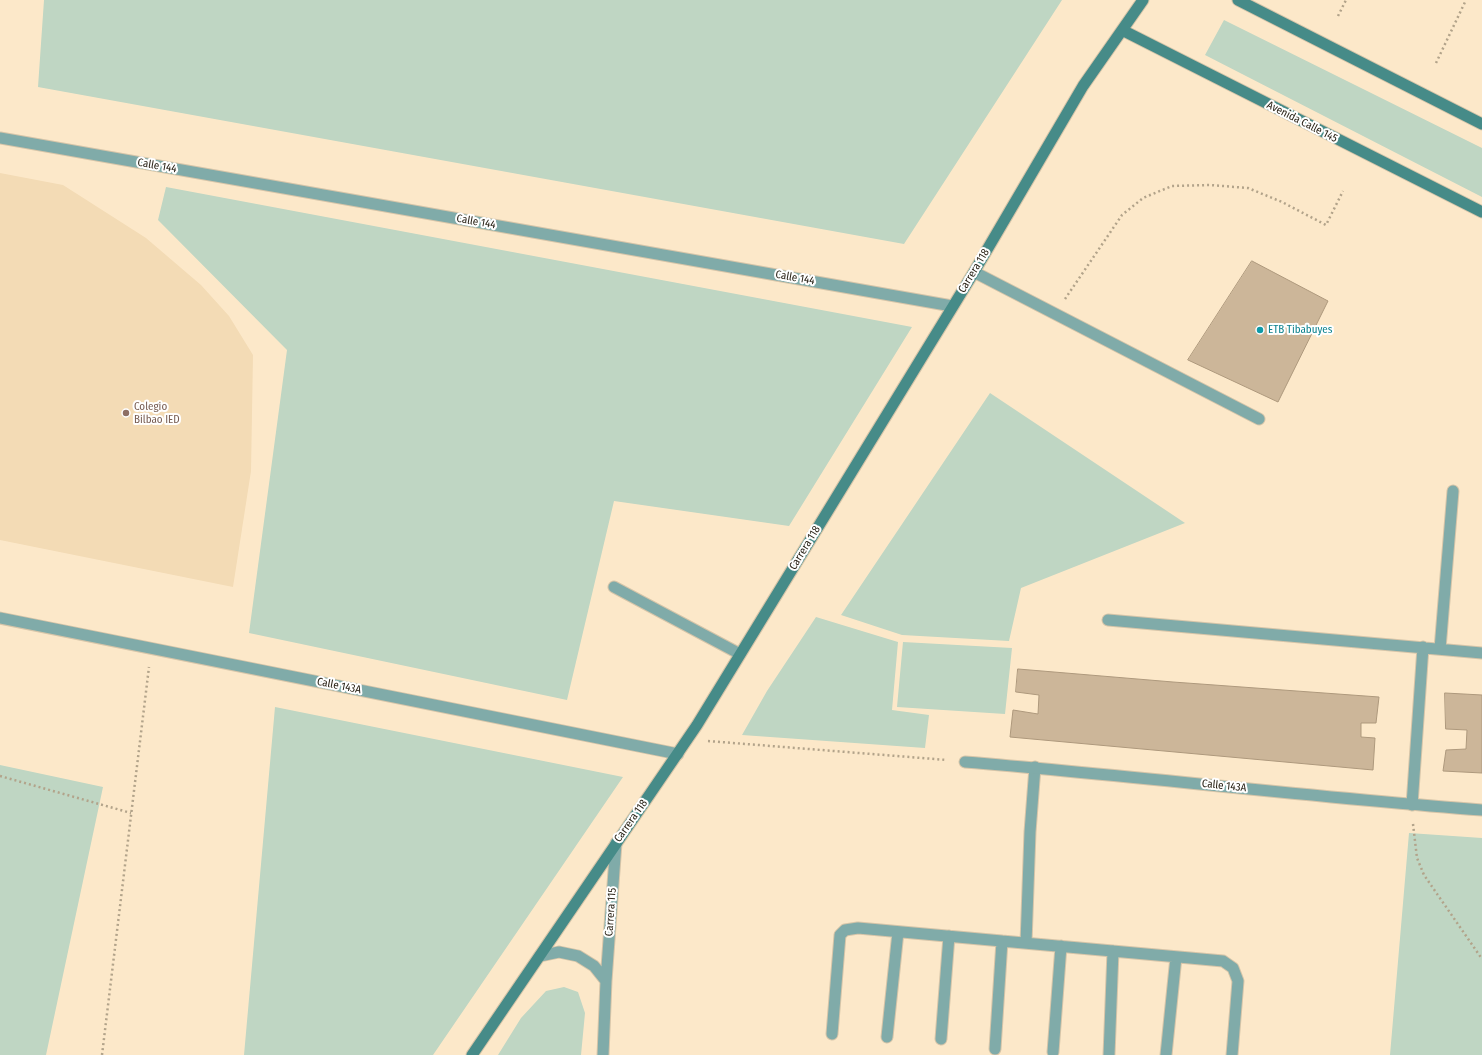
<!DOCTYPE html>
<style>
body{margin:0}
canvas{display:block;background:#fce8c9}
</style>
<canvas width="1482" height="1055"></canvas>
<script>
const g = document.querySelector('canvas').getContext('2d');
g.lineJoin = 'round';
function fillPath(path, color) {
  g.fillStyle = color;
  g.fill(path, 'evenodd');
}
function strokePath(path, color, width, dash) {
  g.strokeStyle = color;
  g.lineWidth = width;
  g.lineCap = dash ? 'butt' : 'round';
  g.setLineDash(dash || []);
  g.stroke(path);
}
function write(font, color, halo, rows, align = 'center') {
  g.font = font + ' "Fira Sans Condensed",sans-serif';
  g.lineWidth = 4;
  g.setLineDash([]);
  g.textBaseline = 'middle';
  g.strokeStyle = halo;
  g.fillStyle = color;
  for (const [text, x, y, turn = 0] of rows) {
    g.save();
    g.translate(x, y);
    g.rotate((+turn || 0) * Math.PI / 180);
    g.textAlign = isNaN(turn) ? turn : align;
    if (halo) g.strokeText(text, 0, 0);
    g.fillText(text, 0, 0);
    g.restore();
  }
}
fillPath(new Path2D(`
 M0 173 63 185 146 238 201 285 229 316 253 355 251 471 233 587 0 540Z`), '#f3dbb5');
fillPath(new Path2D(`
 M44 0H1062L904 244 38 87Z
 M1224 20 1482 148V197L1205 55Z
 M166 187 912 327 789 526 614 501 567 700 249 633 287 350 158 220Z
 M990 393 1185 523 1021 588 1009 641 902 635 841 615Z
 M816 617 898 642 892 710 929 715 925 748 742 735 767 691Z
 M903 642 1012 648 1005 714 897 707Z
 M275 707 623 777 433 1055H244Z
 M0 765 103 787 46 1055H0Z
 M1409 833 1482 838V1055H1390Z
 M564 987 578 992 585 1013 581 1055H498L521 1018 546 991Z`), '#bfd6c3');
const building = new Path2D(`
 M1252 261 1328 301 1278 402 1188 360Z
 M1018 669 1173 682 1379 697 1376 723H1361V737L1375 738 1373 770 1010 737 1013 710 1038 714 1039 695 1016 692Z
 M1445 693 1482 695V773L1443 771 1446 750 1466 749 1467 730 1446 729Z`);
fillPath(building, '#ccb699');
strokePath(building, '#ae997d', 1);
const service = new Path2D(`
 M974 272 1259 419
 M614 587 740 654
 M1108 620 1482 653
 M1440 649 1453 491
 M1412 805 1423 647
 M1026 943 1030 832 1035 767
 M832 1034 840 935 845 930 858 928 1223 961 1233 968 1238 981 1232 1055
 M887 1037 898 932
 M941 1039 949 936
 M995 1049 1002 941
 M1053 1052 1061 946
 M1109 1055 1113 951
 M1166 1055 1176 957`);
const minor = new Path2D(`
 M965 762C1138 776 1309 797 1482 810`);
const tertiary = new Path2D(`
 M0 138 952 306
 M0 618 678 754
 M540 956 559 952 578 956 594 966 606 981
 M603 1055 606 981 616 843`);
const secondary = new Path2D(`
 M1238 0 1482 124
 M1122 30 1482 212
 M472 1055 697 725 974 272 1083 86 1143 0`);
strokePath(service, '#d6c5a9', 13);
strokePath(minor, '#d6c5a9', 13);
strokePath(tertiary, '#d6c5a9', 13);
strokePath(secondary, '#d6c5a9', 13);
strokePath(new Path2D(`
 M1338 16 1346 0
 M1436 63 1466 0
 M1065 299 1122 215 1143 198 1172 186 1210 185 1248 188 1282 202 1326 225 1343 191
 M708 741 947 760
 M0 776 131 813
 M1413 824 1417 858 1424 875 1482 959
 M102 1055 149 667`), '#b2a38a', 2.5, [2, 3]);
strokePath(service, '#80aba9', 11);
strokePath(minor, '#80aba9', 11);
strokePath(tertiary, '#80aba9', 11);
strokePath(secondary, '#468b88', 11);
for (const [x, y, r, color] of [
 [1260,330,4,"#0f9aa8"],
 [126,413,4,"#8d6e63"]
]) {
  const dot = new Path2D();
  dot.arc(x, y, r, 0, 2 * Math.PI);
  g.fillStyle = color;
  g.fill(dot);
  strokePath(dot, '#fff', 1.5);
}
write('11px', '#2a2317', '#fff', [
 ["Avenida Calle 145",1302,122,27],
 ["Calle 144",157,166,10],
 ["Calle 144",476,222,10],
 ["Carrera 118",974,271,-59],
 ["Calle 144",795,278,10],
 ["Carrera 118",805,548,-59],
 ["Calle 143A",339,686,11],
 ["Calle 143A",1224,786,6],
 ["Carrera 118",631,821,-55],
 ["Carrera 115",611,912,-86]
]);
write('11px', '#0d838f', '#fff', [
 ["ETB Tibabuyes",1268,330]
], 'left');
write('11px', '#785e54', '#fff', [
 ["Colegio",134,407],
 ["Bilbao IED",134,420]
], 'left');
</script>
